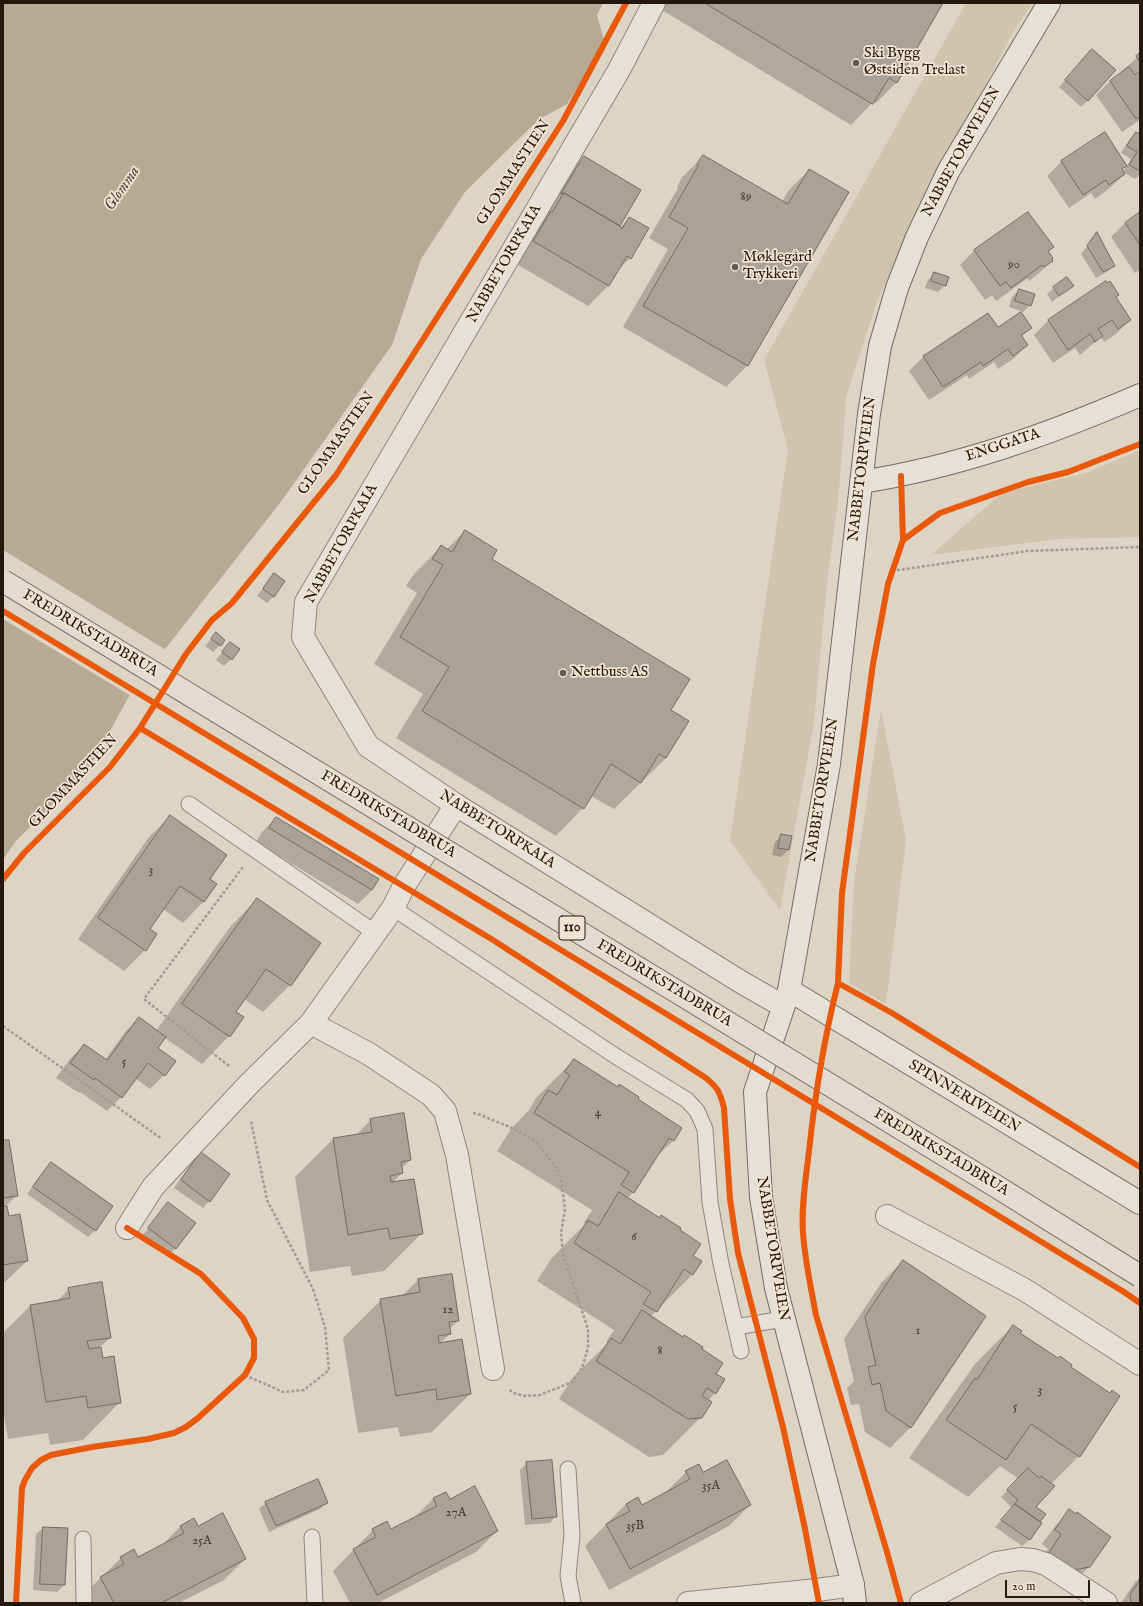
<!DOCTYPE html>
<meta charset="utf-8">
<style>
body{margin:0}
#map{position:relative;width:1143px;height:1606px;overflow:hidden;background:#ded4c4;font-family:"IM FELL English",serif}
canvas{display:block}
.frame{position:absolute;inset:0;border:4px solid #23180b;pointer-events:none}
.scale{position:absolute;left:1005px;top:1580px;width:85px;height:18px;box-sizing:border-box;border:2px solid #23180b;border-top:0;padding-left:5px;font-size:12px;line-height:14px;white-space:nowrap;color:#23180b;-webkit-text-stroke:3px #f1e5d2;paint-order:stroke}
</style>
<div id="map">
<canvas width="1143" height="1606"></canvas>
<div class="frame"></div>
<div class="scale">20 m</div>
</div>
<script>
const g = document.querySelector('canvas').getContext('2d');
g.lineJoin = 'round';
function fillPath(path, color) {
  g.fillStyle = color;
  g.fill(path, 'evenodd');
}
function strokePath(path, color, width, dash) {
  g.strokeStyle = color;
  g.lineWidth = width;
  g.lineCap = dash ? 'butt' : 'round';
  g.setLineDash(dash || []);
  g.stroke(path);
}
function write(font, color, halo, rows, align = 'center') {
  g.font = font + ' "IM FELL English",serif';
  g.lineWidth = 3.5;
  g.setLineDash([]);
  g.textBaseline = 'middle';
  g.strokeStyle = halo;
  g.fillStyle = color;
  for (const [text, x, y, turn = 0] of rows) {
    g.save();
    g.translate(x, y);
    g.rotate((+turn || 0) * Math.PI / 180);
    g.textAlign = isNaN(turn) ? turn : align;
    if (halo) g.strokeText(text, 0, 0);
    g.fillText(text, 0, 0);
    g.restore();
  }
}
fillPath(new Path2D(`
 M966 3H1032L1010 38 934 181 877 301 846 397 839 493 827 582 814 723 780 910 730 841 788 449 764 360Z
 M1140 450V537L1059 539 931 555 1002 493 1089 472Z
 M881 709 906 840 886 1004 849 983 854 882Z`), '#d1c4ae');
fillPath(new Path2D(`
 M3 3H603L597 15 605 44 567 104 538 120 465 192 421 259 392 345 280 503 132 691 90 767 15 842 3 860Z`), '#b7a993');
fillPath(new Path2D(`
 M3 550 166 650 131 696 3 619Z`), '#ded4c4');
fillPath(new Path2D(`
 M666 3H942L897 82 876 103 873 102 851 125 662 10Z
 M1140 55V120L1122 132 1096 95 1110 81 1123 72 1122 71Z
 M1085 57 1088 100 1081 107 1059 87Z
 M1104 133 1126 166 1121 170 1124 174 1110 188 1095 199 1091 193 1069 208 1047 176 1061 162Z
 M1136 133 1140 135V174L1135 179 1123 172 1131 159 1121 153 1129 140Z
 M703 157 782 202 788 191 809 170 848 192 747 366 726 387 623 327 668 249 649 238 678 188 677 187 682 177Z
 M584 158 618 230 629 218 630 258 617 271 609 285 588 306 513 262 563 178Z
 M1028 213 1052 261 1038 274 1029 281 1028 278 996 301 992 295 985 300 960 265 974 251Z
 M1140 214V270L1135 273 1111 237 1125 223Z
 M1097 234 1114 266 1107 272 1096 278 1081 254Z
 M934 274 945 285 938 292 925 288 928 280Z
 M1105 282 1130 320 1116 334 1104 342 1101 337 1080 355 1075 348 1053 363 1034 335 1048 321Z
 M1072 286 1052 302 1047 294 1054 288Z
 M1019 290 1030 305 1023 312 1009 307 1012 297Z
 M988 314 997 329 1031 328 1021 337 1027 345 1013 359 998 369 994 362 969 379 967 375 929 400 909 371 923 357Z
 M465 531 490 559 670 710 666 758 614 809 591 796 583 808 556 836 396 738 423 694 374 664 417 593 406 586 414 574 441 547 446 550Z
 M274 574V596L267 603 257 596Z
 M216 634 220 645 213 652 205 646Z
 M230 643 231 659 224 666 216 660Z
 M170 817 209 879 216 884 203 902 183 923 163 909 148 929 156 935 145 950 124 971 78 939 149 837Z
 M276 818 378 879 372 890 358 904 256 842 262 832Z
 M782 835 791 837 788 850 781 857 772 855 775 842Z
 M257 899 290 985 263 1012 244 999 235 1012 242 1017 229 1036 202 1064 165 1038 157 1048 164 1075 150 1089 135 1078 121 1097 107 1111 80 1092 79 1093 56 1078 70 1059 84 1045 105 1060 125 1032 139 1018 156 1031 230 927Z
 M574 1060 681 1128 673 1141 653 1160 633 1193 627 1198 659 1218 661 1216 678 1230 692 1256 700 1261 692 1275 650 1317 700 1350 715 1375V1393L708 1401 701 1417 663 1455 649 1457 559 1399 573 1377 608 1343 606 1342 614 1330 537 1281 551 1259 585 1224 584 1223 592 1210 497 1151 511 1129 529 1110 536 1098Z
 M371 1120 410 1160 401 1169 402 1173 392 1183 422 1233 384 1271 352 1276 350 1266 310 1272 295 1177 333 1139 355 1136Z
 M3 1142 17 1195 6 1206 8 1217 27 1261 3 1284Z
 M201 1154 209 1201 203 1208 174 1188 194 1160Z
 M51 1163 112 1206 95 1230 88 1237 27 1194 44 1170Z
 M168 1204 194 1223 169 1256 142 1236Z
 M903 1261 911 1427 890 1448 865 1432 859 1404 851 1405 847 1388 854 1381 844 1339 882 1282Z
 M418 1280 458 1321 449 1329 450 1334 439 1344 470 1394 432 1432 400 1437 398 1427 358 1433 343 1338 381 1300 402 1296Z
 M69 1289 110 1338 100 1347 102 1359 120 1402 83 1440 50 1445 48 1433 8 1439 3 1409V1333L30 1306 56 1302Z
 M1013 1326 1019 1334 1070 1367 1079 1456 1051 1484 1034 1507 1040 1523 1029 1540 1022 1546 995 1527 1012 1508 1001 1497 1019 1479 1000 1466 968 1497 909 1458 975 1364Z
 M527 1463 556 1516 550 1523 525 1525 520 1470Z
 M686 1472 703 1474 750 1505 729 1526 609 1590 585 1546 626 1504 638 1498 642 1506 665 1493Z
 M446 1493 450 1500 497 1531 476 1552 378 1603H350L333 1571 373 1530 391 1531 413 1519 433 1499Z
 M327 1502 320 1509 269 1532 259 1509 266 1503Z
 M1070 1511 1089 1567 1075 1581 1036 1567 1048 1549 1042 1544 1056 1525Z
 M193 1520 197 1527 245 1559 224 1580 179 1603H83L80 1598 121 1558H138L161 1546 180 1527Z
 M43 1528 64 1585 57 1592 33 1590 36 1534Z
 M1140 1577V1603H1121L1135 1582Z`), '#0003');
const building = new Path2D(`
 M705 3H943L897 83 889 78 873 104Z
 M1092 49 1116 70 1088 101 1065 80Z
 M1140 53V62L1136 56Z
 M1129 67 1135 75 1140 71V117L1136 119 1110 81Z
 M1105 132 1127 166 1122 169 1125 174 1109 185 1106 180 1083 195 1061 161Z
 M1136 132 1140 134V171L1129 165 1137 152 1127 146Z
 M703 155 788 204 809 169 849 192 748 366 643 306 688 228 669 217 698 166 697 165Z
 M584 156 641 190 620 226 564 193 561 194Z
 M564 193 620 226 622 229 629 217 649 228 631 259 627 256 609 286 533 241 551 211 552 212Z
 M1028 212 1054 247 1048 251 1053 258 1052 259 1053 261 1044 267 1042 265 1011 288 1006 282 1000 286 974 250Z
 M1140 212V245L1125 223Z
 M1097 232 1115 266 1103 272 1087 246Z
 M934 272 949 277 946 286 931 281Z
 M1067 277 1074 286 1059 296 1053 287Z
 M1106 281 1107 283 1110 281 1119 295 1116 297 1131 320 1118 329 1112 320 1098 329 1103 336 1095 342 1090 334 1068 350 1048 320Z
 M1019 289 1035 294 1031 306 1015 301Z
 M1021 312 1032 328 1021 335 1028 345 1013 356 1008 349 983 366 981 362 943 387 923 356 988 313 998 327Z
 M465 530 497 550 492 559 690 679 671 710 689 721 666 758 659 754 641 783 611 764 584 809 422 711 449 667 400 637 443 565 432 559 441 545 452 552Z
 M274 573 285 581 274 597 263 589Z
 M216 632 225 640 221 646 211 639Z
 M230 642 240 649 232 660 222 652Z
 M170 815 227 855 210 879 217 884 204 902 180 886 150 929 157 934 146 951 98 918Z
 M276 817 379 879 372 890 269 828Z
 M781 834 792 836 789 850 778 848Z
 M257 898 321 943 291 986 266 969 236 1012 244 1017 230 1037 182 1004Z
 M139 1017 166 1037 158 1048 176 1061 165 1076 148 1063 122 1098 95 1078 94 1080 70 1063 84 1044 107 1060Z
 M574 1059 618 1087 619 1084 639 1097 638 1099 682 1128 674 1141 669 1138 634 1193 621 1185 629 1172 534 1113 548 1090 557 1095 570 1075 565 1072Z
 M404 1113 411 1160 401 1162 403 1173 390 1176 391 1182 414 1179 423 1234 390 1239 388 1228 348 1235 333 1138 372 1132 370 1119Z
 M9 1140 18 1196 3 1198V1141Z
 M201 1152 230 1174 210 1202 181 1180Z
 M51 1162 113 1206 96 1231 33 1187Z
 M619 1192 660 1218 661 1215 681 1228 680 1230 701 1244 693 1256 702 1261 693 1275 684 1269 657 1312 643 1304 651 1292 574 1243 588 1220 598 1226Z
 M168 1202 196 1223 176 1249 148 1228Z
 M3 1206H7L9 1216 20 1214 28 1261 3 1265Z
 M903 1260 986 1316 911 1428 886 1411 880 1383 872 1385 868 1367 876 1365 865 1317Z
 M452 1274 459 1321 449 1322 451 1334 438 1336 439 1343 462 1339 471 1394 437 1400 436 1389 396 1396 380 1299 420 1292 418 1279Z
 M102 1282 111 1338 87 1341 89 1349 101 1347 103 1358 114 1356 121 1403 88 1408 86 1396 46 1402 30 1305 70 1298 68 1288Z
 M642 1310 683 1337 684 1335 703 1347 702 1349 723 1363 716 1374 725 1379 716 1394 707 1388 702 1396 712 1402 702 1418 688 1419 596 1361 611 1338 620 1344Z
 M1013 1325 1022 1331 1020 1333 1058 1358 1060 1356 1072 1365 1071 1367 1110 1393 1112 1390 1120 1396 1080 1457 1031 1424 1006 1460 946 1420 975 1378 977 1379Z
 M552 1460 557 1517 532 1519 526 1462Z
 M727 1460 751 1505 630 1569 606 1524 630 1511 626 1504 638 1497 642 1505 690 1479 685 1471 699 1464 703 1472Z
 M1028 1468 1039 1478 1041 1476 1055 1486 1036 1507 1046 1514 1040 1522 1015 1504 1018 1500 1007 1490Z
 M318 1479 328 1503 276 1526 265 1502Z
 M475 1486 498 1531 377 1595 353 1549 376 1537 372 1529 387 1521 391 1529 437 1506 433 1498 446 1492 450 1499Z
 M1015 1504 1042 1523 1030 1540 1001 1520Z
 M1069 1509 1076 1514 1077 1512 1111 1537 1090 1567 1074 1570 1049 1553 1061 1534 1055 1530Z
 M223 1513 246 1559 161 1603H114L100 1577 124 1564 120 1557 134 1549 138 1557 184 1533 180 1526 194 1518 198 1526Z
 M43 1527 68 1528 65 1585 40 1584Z
 M1140 1580V1603H1131L1130 1595Z`);
fillPath(building, '#a9a297');
strokePath(building, '#736c63', 1);
const lane = new Path2D(`
 M189 804 374 932
 M393 908 617 1057 687 1100 697 1111 705 1129 710 1202 721 1264 741 1351
 M736 1327 783 1319
 M568 1469 572 1535 568 1576 573 1603
 M312 1537 315 1603
 M83 1539 84 1603`);
const street = new Path2D(`
 M654 3 619 70 306 602 303 637 368 746 456 805 741 982 783 1006
 M311 1023 369 1054 431 1095 445 1111 457 1155 493 1369
 M887 1216 1025 1290 1140 1364
 M127 1228 153 1187 249 1084 311 1023 393 908 404 886 456 805
 M688 1603 817 1590 853 1585
 M921 1603 996 1563 1020 1559 1033 1560 1046 1564 1106 1603`);
const secondary = new Path2D(`
 M861 482C958 467 1050 434 1140 395
 M789 990 1140 1203
 M855 1603 853 1585 776 1288 761 1197 755 1092 789 990 829 764 869 414 880 346 897 288 917 237 949 170 1049 3`);
strokePath(lane, '#8d867b', 17);
strokePath(street, '#8d867b', 24);
strokePath(secondary, '#736c63', 24);
strokePath(new Path2D(`
 M892 571 1027 551 1140 547
 M3 1026 162 1139
 M229 1066 144 999 243 867
 M473 1113 478 1114 510 1127 535 1141 556 1167 561 1179 565 1209 561 1233 563 1255 588 1329V1348L582 1368 572 1382 540 1395 525 1396 514 1393 508 1389
 M245 1375 283 1392 304 1390 329 1370 325 1327 313 1289 267 1200 251 1121`), '#a19b94', 2.5, [3, 2]);
strokePath(lane, '#e6e1d8', 15);
strokePath(street, '#e6e1d8', 22);
strokePath(secondary, '#e6e1d8', 22);
const highwayBridge = new Path2D(`
 M3 581 994 1185 1140 1276`);
strokePath(highwayBridge, '#736c63', 24, []);
strokePath(highwayBridge, '#e1dbd2', 22);
strokePath(new Path2D(`
 M901 476 903 540 888 584 873 664 842 893 838 983 892 1013 1140 1167
 M903 540 940 513 1028 482 1068 472 1140 444
 M3 611 1124 1292 1140 1303
 M140 728 493 940 706 1078C718 1088 720 1092 724 1108L730 1199 738 1253 783 1427 805 1529 819 1603
 M3 879 24 853 110 767 140 728 186 654 212 620 232 603 336 475 563 121 626 3
 M838 983C824 1039 815 1095 809 1151 806 1178 801 1206 803 1233 805 1261 811 1288 816 1315L887 1552 901 1603
 M16 1603 22 1488 25 1480 32 1468 41 1460 51 1455 92 1447 148 1439 174 1433 186 1427 198 1418 245 1375 254 1358V1339L243 1318 201 1274 127 1228`), '#e8590c', 6);
for (const [x, y, r, color] of [
 [856,63,4,"#645a4c"],
 [735,267,4,"#645a4c"],
 [563,673,4,"#645a4c"]
]) {
  const dot = new Path2D();
  dot.arc(x, y, r, 0, 2 * Math.PI);
  g.fillStyle = color;
  g.fill(dot);
  strokePath(dot, '#f1e5d2', 1.5);
}
write('13px', '#443a2e', null, [
 ["89",746,197],
 ["90",1014,265],
 ["3",151,870],
 ["5",124,1062],
 ["4",598,1113],
 ["6",634,1237],
 ["12",448,1310],
 ["1",918,1331],
 ["8",660,1351],
 ["3",1040,1390],
 ["5",1015,1407],
 ["35A",711,1486],
 ["27A",456,1513],
 ["35B",635,1526],
 ["25A",202,1541]
]);
for (const [x, y, w] of [
 [572,928,26]
]) {
  const box = new Path2D();
  box.roundRect(x - w / 2, y - 12, w, 24, 3);
  g.fillStyle = '#f1e5d2';
  g.fill(box);
  strokePath(box, '#23180b', 1);
}
write('bold 14px', '#23180b', null, [
 ["110",572,928]
]);
write('15px', '#23180b', '#f1e5d2', [
 ["Ski Bygg",864,54],
 ["Østsiden Trelast",864,71],
 ["Møklegård",743,258],
 ["Trykkeri",743,275],
 ["Nettbuss AS",571,673]
], 'left');
write('15px', '#23180b', '#f1e5d2', [
 ["NABBETORPVEIEN",962,152,-61],
 ["GLOMMASTIEN",514,173,-57],
 ["NABBETORPKAIA",505,264,-60],
 ["GLOMMASTIEN",337,444,-55],
 ["ENGGATA",1003,446,-18],
 ["NABBETORPVEIEN",863,469,-83],
 ["NABBETORPKAIA",342,544,-61],
 ["FREDRIKSTADBRUA",90,634,31],
 ["GLOMMASTIEN",74,782,-47],
 ["NABBETORPVEIEN",823,790,-81],
 ["FREDRIKSTADBRUA",388,815,31],
 ["NABBETORPKAIA",497,830,32],
 ["FREDRIKSTADBRUA",664,984,31],
 ["SPINNERIVEIEN",964,1097,31],
 ["FREDRIKSTADBRUA",941,1153,31],
 ["NABBETORPVEIEN",772,1249,81]
]);
write('italic 16px', '#574a39', '#f1e5d2', [
 ["Glomma",123,189,-56]
]);
</script>
